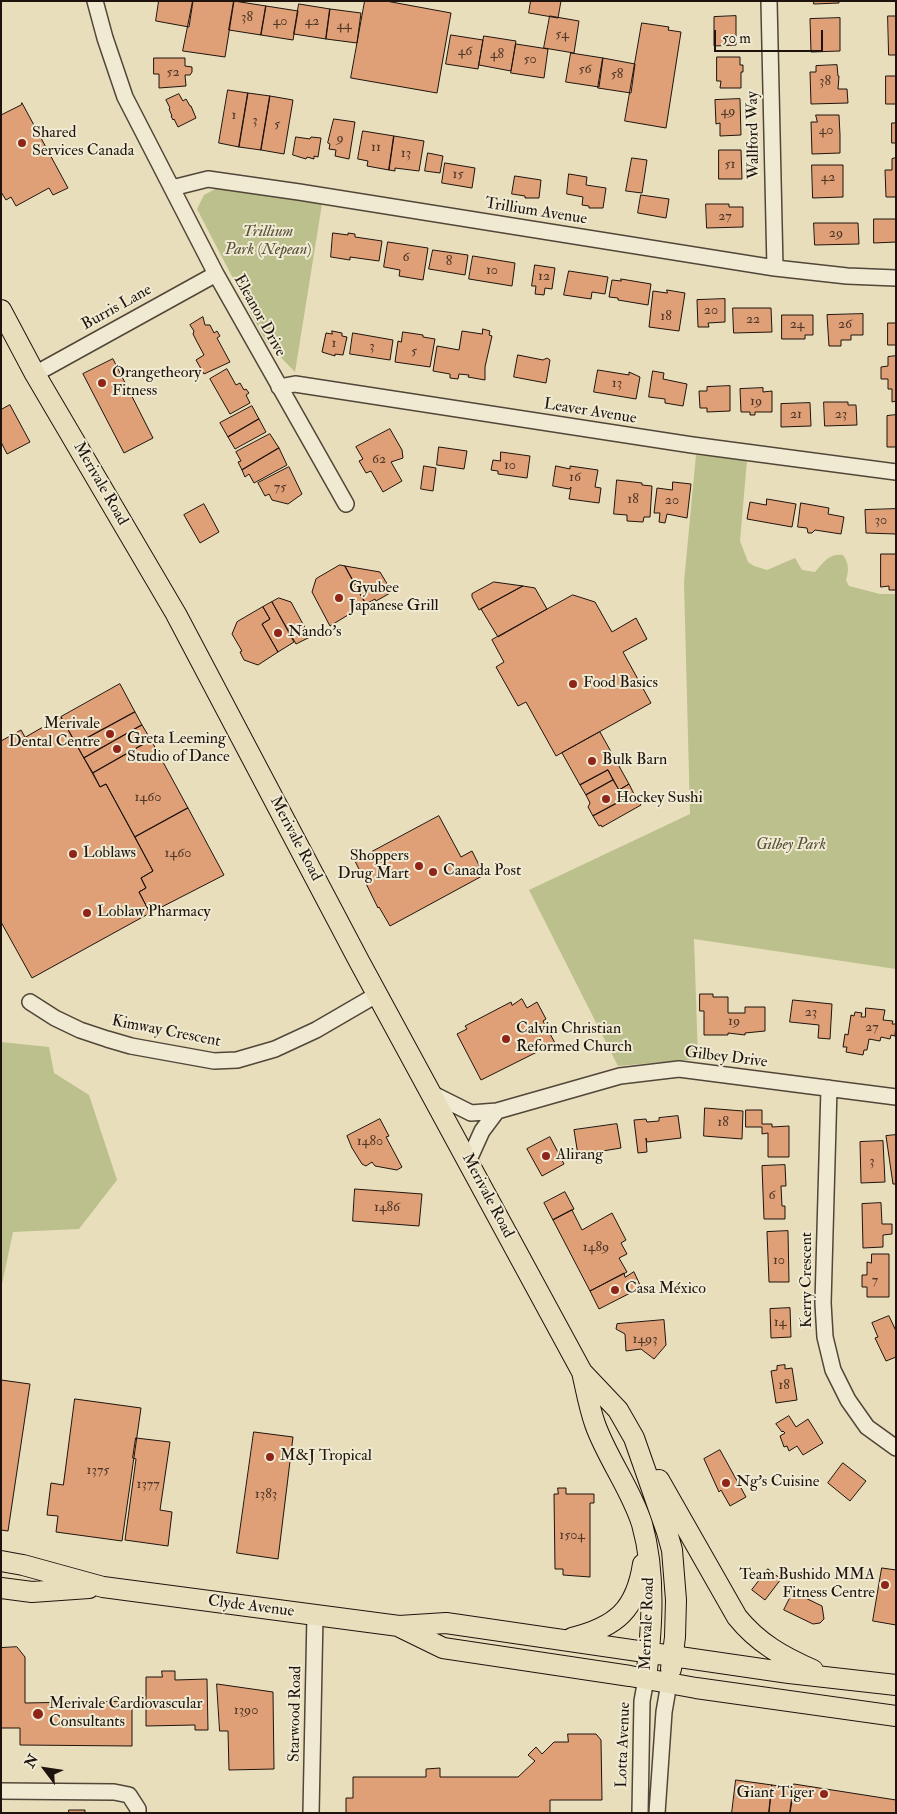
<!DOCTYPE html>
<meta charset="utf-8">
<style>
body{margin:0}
#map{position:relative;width:897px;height:1814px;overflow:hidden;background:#e8debb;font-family:"IM FELL Double Pica",serif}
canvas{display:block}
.frame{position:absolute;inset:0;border:2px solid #1f140d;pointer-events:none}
.north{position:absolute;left:20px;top:1744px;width:50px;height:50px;-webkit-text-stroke:4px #f0ead3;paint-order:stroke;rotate:301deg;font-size:14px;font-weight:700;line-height:20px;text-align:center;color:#1f140d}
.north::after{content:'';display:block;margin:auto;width:18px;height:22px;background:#1f140d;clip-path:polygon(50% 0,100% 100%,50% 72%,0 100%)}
.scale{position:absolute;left:714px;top:30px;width:109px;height:22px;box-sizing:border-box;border:2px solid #1f140d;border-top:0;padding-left:6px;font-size:15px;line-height:18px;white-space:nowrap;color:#1f140d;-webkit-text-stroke:4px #f0ead3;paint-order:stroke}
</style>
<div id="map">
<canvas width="897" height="1814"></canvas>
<div class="frame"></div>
<div class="north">N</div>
<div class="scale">50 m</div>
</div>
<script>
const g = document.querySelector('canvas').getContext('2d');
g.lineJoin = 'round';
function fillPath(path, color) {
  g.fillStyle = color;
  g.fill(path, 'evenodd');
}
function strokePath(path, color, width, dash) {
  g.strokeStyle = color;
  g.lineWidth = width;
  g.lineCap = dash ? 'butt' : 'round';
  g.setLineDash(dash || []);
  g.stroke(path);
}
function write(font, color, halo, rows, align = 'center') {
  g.font = font + ' "IM FELL Double Pica",serif';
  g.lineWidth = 4;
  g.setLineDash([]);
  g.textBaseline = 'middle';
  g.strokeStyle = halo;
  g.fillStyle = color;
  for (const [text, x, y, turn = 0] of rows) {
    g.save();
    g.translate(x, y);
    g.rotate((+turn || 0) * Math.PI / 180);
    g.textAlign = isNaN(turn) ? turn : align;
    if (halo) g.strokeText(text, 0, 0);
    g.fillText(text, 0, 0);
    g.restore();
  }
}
fillPath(new Path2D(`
 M219 187 322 204 295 372 266 342 197 209 204 195Z
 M696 455 747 460 740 541 748 562 754 566 767 570 795 558 802 570 815 572C824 562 829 553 843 555 849 563 849 571 846 580L849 586 880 594H896V969L694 939 698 1059 618 1066 529 890 690 814 684 582Z
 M1 1042 49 1047 54 1073 89 1095 117 1180 79 1229 13 1232 1 1289Z`), '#bbc08c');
const building = new Path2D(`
 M159 1H193L189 27 156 21Z
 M193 1H234L225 57 183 51Z
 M234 1 266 6 261 35 229 30Z
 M365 1H386L451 13 437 93 351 78Z
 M531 1H561L558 18 529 13Z
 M814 1H839V3L814 4Z
 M299 4 330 9 326 39 294 34Z
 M266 6 298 11 293 40 261 35Z
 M330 9 361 13 357 43 326 39Z
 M550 16 579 21 574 53 544 48Z
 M736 16V45L714 46V17Z
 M888 16H896V55H889Z
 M840 18V51L811 52 810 19Z
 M642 23 669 27 668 30 681 32 666 128 625 121Z
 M451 35 483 40 478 69 446 64Z
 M484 36 516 41 511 71 479 65Z
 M516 44 548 49 544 78 511 73Z
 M571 53 603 58 599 87 566 82Z
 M717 57H740V65H743V72H741V88H720L721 81H717Z
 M154 58H185V66L192 67V72L190 75H185L186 86 159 88V74H154Z
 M603 58 635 64 631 93 598 88Z
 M837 65 838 76H839L838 89H847L848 103 811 104 810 72H816V66Z
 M886 76H896V104H886Z
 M228 90 248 93 239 147 219 143Z
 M248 93 270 96 261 150 239 147Z
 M179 94 183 101 186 99 190 106H191L196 118 178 127 174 119 173 120 171 116H172L169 109 170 108 166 100Z
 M270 96 293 100 284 154 261 150Z
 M740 99 741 135 720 136V123L716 124 715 100Z
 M22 103 68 188 53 195 49 188 16 206 11 197 6 200 1 192V115L21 105Z
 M816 115H839L840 135V153L812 154 811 122H817Z
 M334 119 355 122 349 159 335 156 336 150 329 149 330 144 328 143Z
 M892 123H896V143H892Z
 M363 131 394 136 389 170 367 166 368 161 358 159Z
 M394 136 424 141 419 171 395 168V171L389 170Z
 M296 137 310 139 311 137 321 138 318 157 314 156V159L307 157 306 159 293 155Z
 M719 150H741L742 179H719Z
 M428 153 443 156 440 173 425 171Z
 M632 158 647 160 642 193 626 191Z
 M896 158V197H886L885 170H892V159Z
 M445 163 475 168 472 188 442 183Z
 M812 165H843V197L813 198Z
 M569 174 587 177 586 185 606 188 603 208H589V206L582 205 583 197 567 194Z
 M515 176 541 180 539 198H525V196L512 194Z
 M641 195 669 199 666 218 638 213Z
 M706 204H729V207H743V227L707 228Z
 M874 219H896V242L874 243Z
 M814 223H858L859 244 815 245Z
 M333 233 348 235V233L355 234V237L382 241 379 261 350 257V260L331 257Z
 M388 242 428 248 423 280 399 276 400 270 384 267Z
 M433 250 468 255 465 275 429 269Z
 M473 256 515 263 512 286 469 279Z
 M535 265 555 268 552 289 545 288 544 295 535 294 536 286H532Z
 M569 271 608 277 605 294 592 292 591 299 564 295Z
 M621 279 651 284 648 305 618 300V298L609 297 612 280 621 281Z
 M667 290 685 293 679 331 649 327 653 291 667 293Z
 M725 299V322L708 323 709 327H698L697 300Z
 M733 308H771L772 332 734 333Z
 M863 314V335H851V340H841V346H829L827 315Z
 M782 315H813V335H805V339H782Z
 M203 317 205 325H210L214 333 217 331 220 336 217 338 230 362 204 374 196 360 204 355 196 340 193 334 194 331 190 325Z
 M888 323H896V345H888Z
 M483 329 490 331 489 335 492 336 485 367V380L468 377 469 375 459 374 458 379 450 378V374L433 371 437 346 459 350 462 331 482 334Z
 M332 331 342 333V336L347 337 343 355 335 354V356L322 352 326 333 332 334Z
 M403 332 423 335V337L435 339 430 367 395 362 398 341 401 342Z
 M353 333 393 340 390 360 350 354Z
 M518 355 543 360 547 358 550 360 546 383 514 377Z
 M896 356V401L892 402V389H888V379H881V367L888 366V357Z
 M113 359 153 438 124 453 83 374Z
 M227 369 236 385 240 383 244 390 246 389 249 393 246 395 250 403 230 414 210 379Z
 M598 370 629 375V372L640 377 636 399 594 392Z
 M653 371 664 373 663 379 687 384 683 406 665 403V399L649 397Z
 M730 386V411L707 412V408H700L699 391H707V387Z
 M763 388V392L772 391V412H755V415H750V412H741L740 389Z
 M824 402H848V405H856L857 425 825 426Z
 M810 403 811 426 781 427V404Z
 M10 405 30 442 7 454 1 442V410Z
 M252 406 259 419 228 437 220 423Z
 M896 415V447H887V416Z
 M259 419 266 432 235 449 228 437Z
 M390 429 402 450 403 458 391 462 402 481 383 492 371 471 366 473 359 461 363 459 356 447Z
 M270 434 279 448 242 470 238 462 241 461 236 452Z
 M439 447 467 451 464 469 437 465Z
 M279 448 287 465 254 483 249 474 245 477 242 470Z
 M501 452 530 456 527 478 498 474V471L491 470 493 460 500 461Z
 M424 466 436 468 433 491 421 489Z
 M556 466 570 469V466L598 470 595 487 601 488 599 503 569 499 571 487 569 489 553 486Z
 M289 467 302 494 288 504 272 500 269 494 265 496 258 483Z
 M617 480 642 483V485L652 486 650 517H644L643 522 627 521V515L614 514Z
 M673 482 691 484 687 518 667 514 665 523 659 522 660 513H654L657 488 672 490Z
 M767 499 796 504 792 527 747 519 750 502 766 505Z
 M801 503 829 508 828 514 844 517 841 534 815 530 812 533H808L807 528 798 527Z
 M204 504 219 532 200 543 184 515Z
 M896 509V534L866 533 865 510Z
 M881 554H896V590H889V586L881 587Z
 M340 565 345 566 366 604 330 626 312 592 316 579Z
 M345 566 380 572 392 592 376 601 375 599 366 604Z
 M494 582 523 586 479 610 472 597V594Z
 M523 586 535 588 547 609 498 637 481 609Z
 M573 595 595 602 612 632 636 618 647 639 623 652 651 703 556 756 526 702 518 706 496 667 504 662 492 640Z
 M279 598 291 602 310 637 296 644 272 602Z
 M272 602 294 642 278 652 262 624 270 619 263 607Z
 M263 607 270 619 262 624 278 652 258 665 244 660 240 652 242 651 232 634 237 622Z
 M120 684 135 712 76 744 61 717Z
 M135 712 142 725 84 758 76 744Z
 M61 717 100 787 106 784 153 871 141 878 146 888 139 892 150 913 32 978 1 922V741L21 730 25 737Z
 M142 725 151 740 93 773 84 758Z
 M600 732 629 784 619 790 608 770 580 785 562 753Z
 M151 740 188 808 135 837 106 784 100 787 93 773Z
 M608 770 613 780 586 795 580 785Z
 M613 780 619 790 629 784 634 794 593 816 588 807 590 803 586 795Z
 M634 794 641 805 602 827 601 825 599 826 593 816Z
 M188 808 224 875 150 913 139 892 146 888 141 878 153 871 135 837Z
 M439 816 461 857 472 851 484 875 390 926 379 907 378 908 355 861Z
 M700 994H713V997H728V1013H745V1007H765V1031L745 1033V1035L728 1033V1035H704V1011H700Z
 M522 999 527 1008 537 1002 546 1019 543 1021 555 1043 481 1080 457 1034 467 1029 465 1026 511 1002 512 1005Z
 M793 1000 832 1004 830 1039 818 1038 819 1025 790 1022Z
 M866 1008 885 1010 883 1020 893 1021 892 1024H896L895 1036 891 1035 890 1039 881 1037 880 1041 869 1039 867 1050H864L863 1055 846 1052 847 1047H843L845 1034 848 1035 851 1015 854 1016 855 1012 862 1013 861 1017H865Z
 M705 1108 743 1111 742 1139 704 1136Z
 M746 1110H762V1124H772V1127L789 1126V1157H768V1133L762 1134V1127H746Z
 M678 1116 681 1138 647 1142 646 1138 647 1152 638 1153 634 1120 646 1119 647 1122 659 1121V1118Z
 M380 1119 389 1136 386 1137 402 1167 397 1170 375 1166 372 1162 366 1166 362 1164 352 1148 347 1136Z
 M617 1124 621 1148 578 1155 574 1130Z
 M896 1135V1184H893L886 1136Z
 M550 1137 564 1164 542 1176 527 1149Z
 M883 1141 885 1182 861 1183 860 1142Z
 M785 1165 786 1186H781L782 1206H785V1219H764L762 1166Z
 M355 1189 422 1194 419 1226 353 1221Z
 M565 1192 574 1209 553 1220 544 1203Z
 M881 1203 882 1224H892V1234L883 1235V1247L863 1248 862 1204Z
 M572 1210 582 1230 612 1213 626 1240 621 1243 627 1254 619 1258 627 1272 590 1291 553 1220Z
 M788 1231 789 1282H769L767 1232Z
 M872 1254H889V1297H867V1287H862V1275H867V1262L871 1263Z
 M634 1272 640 1285 638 1286 640 1288 599 1309 590 1291 624 1273 625 1277Z
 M790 1308 791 1337 771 1338 770 1309Z
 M889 1316 896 1331V1357L886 1361 875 1338 878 1337 872 1323Z
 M664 1320 666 1345 654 1359 641 1349 626 1351 625 1334 616 1329 617 1324Z
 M785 1365V1369L792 1368 797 1400 776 1403 771 1371 777 1370V1366Z
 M1 1380 30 1384 8 1531 1 1530Z
 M75 1399 141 1408 122 1541 56 1532 58 1516 47 1515 51 1483 63 1485Z
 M789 1416 796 1427 808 1419 823 1443 803 1455 797 1446 789 1451 787 1446 784 1447 780 1436 785 1433 783 1431 782 1432 776 1424Z
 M254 1432 293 1437 278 1559 237 1553Z
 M136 1438 170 1442 160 1510 172 1512 168 1546 125 1540 136 1459 133 1458Z
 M720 1450 746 1497 730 1506 721 1490 719 1492 704 1459Z
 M843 1463 866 1481 850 1501 828 1483Z
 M558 1488H566V1494H594V1503H590V1577L563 1575V1569H555L554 1494H558Z
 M882 1568 896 1570V1625L873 1621Z
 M768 1569 781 1579 765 1600 752 1590Z
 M793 1592 822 1606 824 1619 820 1623 813 1624 784 1610Z
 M17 1647 25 1657V1703L132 1701V1746L20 1745V1728H1V1648Z
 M162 1671H175V1680L207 1679 208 1730H195V1725L146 1726V1677H162Z
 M217 1684 273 1692 274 1769 229 1770 228 1731H220Z
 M568 1734H596L601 1740 602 1800H550V1813H346V1798H353V1777H426V1769L440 1768V1777H518L535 1761 528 1755 536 1747 542 1754 554 1742H568Z
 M736 1780 772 1785 769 1813H732Z
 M794 1784 896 1800V1813H790Z
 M772 1785 794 1788 790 1813H769Z
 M69 1810H85V1813H69Z`);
fillPath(building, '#df9f77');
strokePath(building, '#1f140d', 1);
const minor = new Path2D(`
 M95 1 105 38 125 97 216 274 346 504
 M769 1 775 268
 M172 188 208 179 299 192 775 268 847 276 896 278
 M35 374 216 274
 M279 387 295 384 692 445 896 472
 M30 1002 55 1018 80 1030 107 1039 131 1046 214 1061 237 1060 275 1049 316 1030 378 994
 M829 1088 823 1303 825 1337 833 1370 848 1400 867 1427 896 1448
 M431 1093 471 1113 497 1111 620 1076 679 1069 896 1097
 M468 1162 482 1131 497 1111
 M1 1791 114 1792 129 1795 138 1809V1813
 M311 1813 315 1615
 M640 1813 642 1701 646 1679
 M657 1813 664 1712 669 1683`);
const major = new Path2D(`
 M1 310 35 374 176 614 359 961 582 1372C586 1389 589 1407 595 1424 607 1458 631 1489 642 1524 656 1574 652 1628 646 1679
 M583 1373 618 1410 634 1438 667 1532 672 1550 676 1600 675 1637 671 1669
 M659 1480 737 1617C758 1643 783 1657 813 1670
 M1 1561 23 1565 103 1587 399 1626 446 1623 789 1673 896 1685
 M1 1588 32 1592 89 1588
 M400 1627 443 1648 630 1676 696 1688 896 1716
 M572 1638C616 1627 636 1610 643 1564`);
strokePath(minor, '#514638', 18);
strokePath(major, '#1f140d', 22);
strokePath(minor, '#f0ead3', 15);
strokePath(major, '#e8debb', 20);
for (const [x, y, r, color] of [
 [22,143,5,"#8f2418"],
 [102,383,5,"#8f2418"],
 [339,598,5,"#8f2418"],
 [278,633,5,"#8f2418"],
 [573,684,5,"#8f2418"],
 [110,734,5,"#8f2418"],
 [117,749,5,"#8f2418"],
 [592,761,5,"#8f2418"],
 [606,799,5,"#8f2418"],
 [73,854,5,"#8f2418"],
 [419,866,5,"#8f2418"],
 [433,872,5,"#8f2418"],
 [87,913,5,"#8f2418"],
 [506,1039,5,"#8f2418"],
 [546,1156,5,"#8f2418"],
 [615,1290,5,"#8f2418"],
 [270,1457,5,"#8f2418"],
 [726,1483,5,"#8f2418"],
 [885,1585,5,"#8f2418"],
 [38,1714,6,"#8f2418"],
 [824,1794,5,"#8f2418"]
]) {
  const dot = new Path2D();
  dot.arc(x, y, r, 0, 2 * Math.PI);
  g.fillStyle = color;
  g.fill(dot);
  strokePath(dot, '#f0ead3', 2);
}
write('14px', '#4f3728', null, [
 ["38",247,18],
 ["40",280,22],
 ["42",312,22],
 ["44",344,26],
 ["54",562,35],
 ["46",465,52],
 ["48",497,55],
 ["50",530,60],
 ["56",585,70],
 ["52",173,73],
 ["58",617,75],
 ["38",825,82],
 ["49",728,112],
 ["1",234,116],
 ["3",255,121],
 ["5",277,125],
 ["40",826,131],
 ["9",340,139],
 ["11",376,148],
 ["13",406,154],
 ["51",730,165],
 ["15",458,175],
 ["42",828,178],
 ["27",725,217],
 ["29",836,234],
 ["6",406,258],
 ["8",449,262],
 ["10",492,271],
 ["12",544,277],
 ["20",711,311],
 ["18",666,317],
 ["22",753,320],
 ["24",797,325],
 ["26",845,325],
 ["1",334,344],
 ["3",372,347],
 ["5",414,352],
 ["13",617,384],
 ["19",756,402],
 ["21",796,415],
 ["23",841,415],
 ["62",379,460],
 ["10",510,466],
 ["16",575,478],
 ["75",280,488],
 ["18",633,500],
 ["20",672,501],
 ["30",881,521],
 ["1460",148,798],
 ["1460",178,854],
 ["23",811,1013],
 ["19",734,1022],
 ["27",872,1028],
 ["18",723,1123],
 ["1480",370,1142],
 ["3",872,1162],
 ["6",772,1196],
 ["1486",387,1208],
 ["1489",596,1248],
 ["10",779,1261],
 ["7",875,1281],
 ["14",780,1323],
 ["1493",645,1340],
 ["18",784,1386],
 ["1375",98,1471],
 ["1377",148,1485],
 ["1383",266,1495],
 ["1504",572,1536],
 ["1390",246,1711]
]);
write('16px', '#1f140d', '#f0ead3', [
 ["Shared",32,134],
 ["Services Canada",32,152],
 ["Orangetheory",112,374],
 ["Fitness",112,392],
 ["Gyubee",349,589],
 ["Japanese Grill",349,607],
 ["Nando's",288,633],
 ["Food Basics",583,684],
 ["Merivale",100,725,"right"],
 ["Dental Centre",100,743,"right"],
 ["Greta Leeming",127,740],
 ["Studio of Dance",127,758],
 ["Bulk Barn",602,761],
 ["Hockey Sushi",616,799],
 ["Loblaws",83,854],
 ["Shoppers",409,857,"right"],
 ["Drug Mart",409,875,"right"],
 ["Canada Post",443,872],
 ["Loblaw Pharmacy",97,913],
 ["Calvin Christian",516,1030],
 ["Reformed Church",516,1048],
 ["Alirang",556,1156],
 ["Casa México",625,1290],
 ["M&J Tropical",280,1457],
 ["Ng's Cuisine",736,1483],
 ["Team Bushido MMA",875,1576,"right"],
 ["Fitness Centre",875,1594,"right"],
 ["Merivale Cardiovascular",49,1705],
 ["Consultants",49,1723],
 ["Giant Tiger",814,1794,"right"]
], 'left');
write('16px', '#1f140d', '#f0ead3', [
 ["Wallford Way",754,135,-91],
 ["Trillium Avenue",536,212,9],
 ["Burris Lane",117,308,-29],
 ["Eleanor Drive",259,316,61],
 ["Leaver Avenue",590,412,9],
 ["Merivale Road",100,484,60],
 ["Merivale Road",295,839,62],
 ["Kimway Crescent",166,1032,11],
 ["Gilbey Drive",726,1058,7],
 ["Merivale Road",487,1196,62],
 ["Kerry Crescent",808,1280,-90],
 ["Clyde Avenue",251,1607,7],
 ["Merivale Road",648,1624,-88],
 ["Starwood Road",296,1714,-89],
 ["Lotta Avenue",624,1745,-88]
]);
write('italic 16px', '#565039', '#f0ead3', [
 ["Trillium",268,233],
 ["Park (Nepean)",268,251],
 ["Gilbey Park",791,846]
]);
</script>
